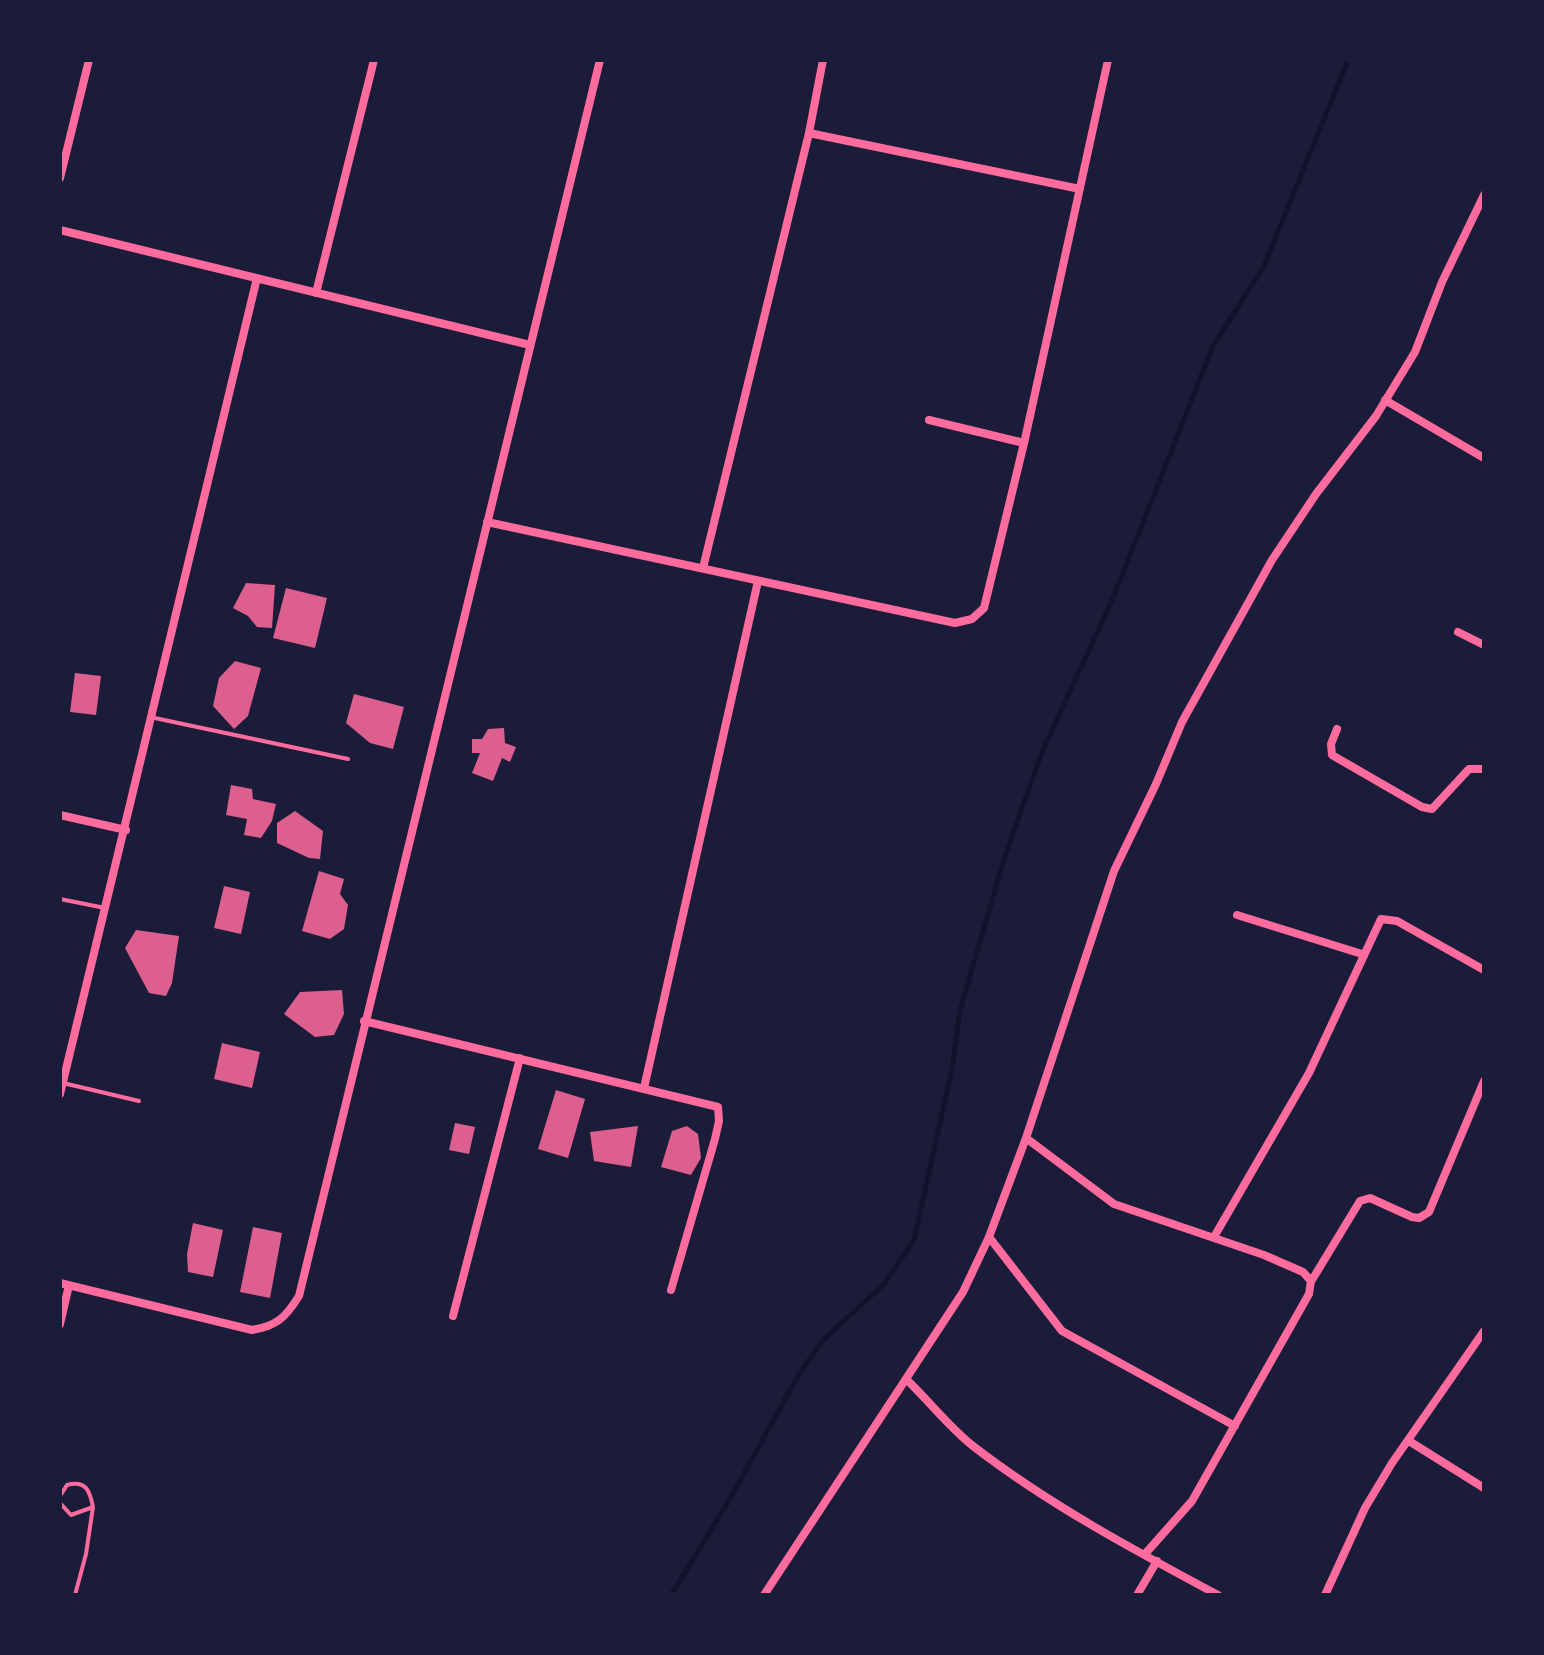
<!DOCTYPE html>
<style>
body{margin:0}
#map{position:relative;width:1544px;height:1655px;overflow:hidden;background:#1b1b3a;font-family:"Libre Baskerville",serif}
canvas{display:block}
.frame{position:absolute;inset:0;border:62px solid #1b1b3a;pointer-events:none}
</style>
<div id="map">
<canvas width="1544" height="1655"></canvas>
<div class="frame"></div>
</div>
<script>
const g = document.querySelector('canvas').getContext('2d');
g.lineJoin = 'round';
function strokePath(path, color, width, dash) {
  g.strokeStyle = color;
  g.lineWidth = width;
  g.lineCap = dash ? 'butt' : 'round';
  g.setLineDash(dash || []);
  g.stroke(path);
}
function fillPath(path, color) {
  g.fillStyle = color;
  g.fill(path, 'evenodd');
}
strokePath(new Path2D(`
 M671 1595 727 1504 799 1374 824 1339 884 1284 914 1240 952 1069 960 1010 1005 856 1042 752 1113 598 1213 346 1264 266 1348 60`), '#12122b', 5);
fillPath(new Path2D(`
 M246 583 275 585 272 628 257 627 248 616 233 608Z
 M286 588 327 598 315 648 273 638Z
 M235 661 261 668 248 716 234 729 213 706 219 678Z
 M75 673 101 676 96 715 70 712Z
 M354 694 404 707 393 749 370 743 346 723Z
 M504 728 505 743 516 747 510 762 502 758 493 781 472 773 480 753H472V739H482L488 729Z
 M231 785 252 789 253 799 276 804 272 821 261 838 244 835 247 819 226 815Z
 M295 811 323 831 320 859 309 858 277 843V823Z
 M319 871 344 879 340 894 348 905 344 929 330 939 302 931Z
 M224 886 250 892 241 934 214 928Z
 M136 930 179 936 172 983 166 996 149 993 125 948Z
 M342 990 344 1014 334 1035 315 1037 284 1014 300 992Z
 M222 1043 260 1052 252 1088 214 1079Z
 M556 1090 585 1099 568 1158 538 1149Z
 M455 1123 475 1127 469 1154 449 1150Z
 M638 1126 631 1167 594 1161 590 1132Z
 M687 1126 698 1134 701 1158 691 1175 661 1167 672 1131Z
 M193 1223 223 1230 213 1277 188 1272 187 1254Z
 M253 1227 282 1233 270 1298 240 1292Z`), '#dd5f8e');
strokePath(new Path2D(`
 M150 717 348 759
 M60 899 105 908
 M63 1083 139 1101
 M60 1496 67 1485C86 1480 90 1491 93 1507L71 1515 60 1503
 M75 1595 86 1554 93 1507`), '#ff6b9d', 4);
strokePath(new Path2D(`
 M809 133 1080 189
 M60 178 89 60
 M60 230 530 345
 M316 293 374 60
 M1385 400 1484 458
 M929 420 1024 443
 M487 522 955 623 972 619 984 608 1025 439 1108 60
 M703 568 809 133 823 60
 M1458 632 1484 645
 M1337 729 1331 744 1332 755 1422 807 1432 809 1469 769H1484
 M60 815 126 830
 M1237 915 1362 954
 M364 1021 718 1107 719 1121 715 1139 671 1290
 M644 1088 758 581
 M60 1094 257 278
 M1026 1138 1114 1204 1264 1255 1303 1272 1311 1281 1309 1294 1192 1501 1145 1554
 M989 1237 1062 1331 1235 1426
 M1214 1237 1309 1073 1381 919 1397 921 1484 970
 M1312 1280 1360 1201 1370 1198 1412 1217 1419 1218 1429 1212 1484 1081
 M60 1283 252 1330C277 1326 286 1317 299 1296L600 60
 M453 1316 520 1058
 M60 1324 69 1285
 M907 1380C929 1401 949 1427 973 1446 1048 1504 1134 1550 1218 1595
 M1409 1441 1484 1488
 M764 1595 963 1292 989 1237 1026 1138 1114 871 1156 784 1182 722 1272 560 1316 494 1376 416 1415 352 1442 282 1484 195
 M1137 1595 1157 1561
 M1325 1595 1365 1508 1392 1463 1484 1331`), '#ff6b9d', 8);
</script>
